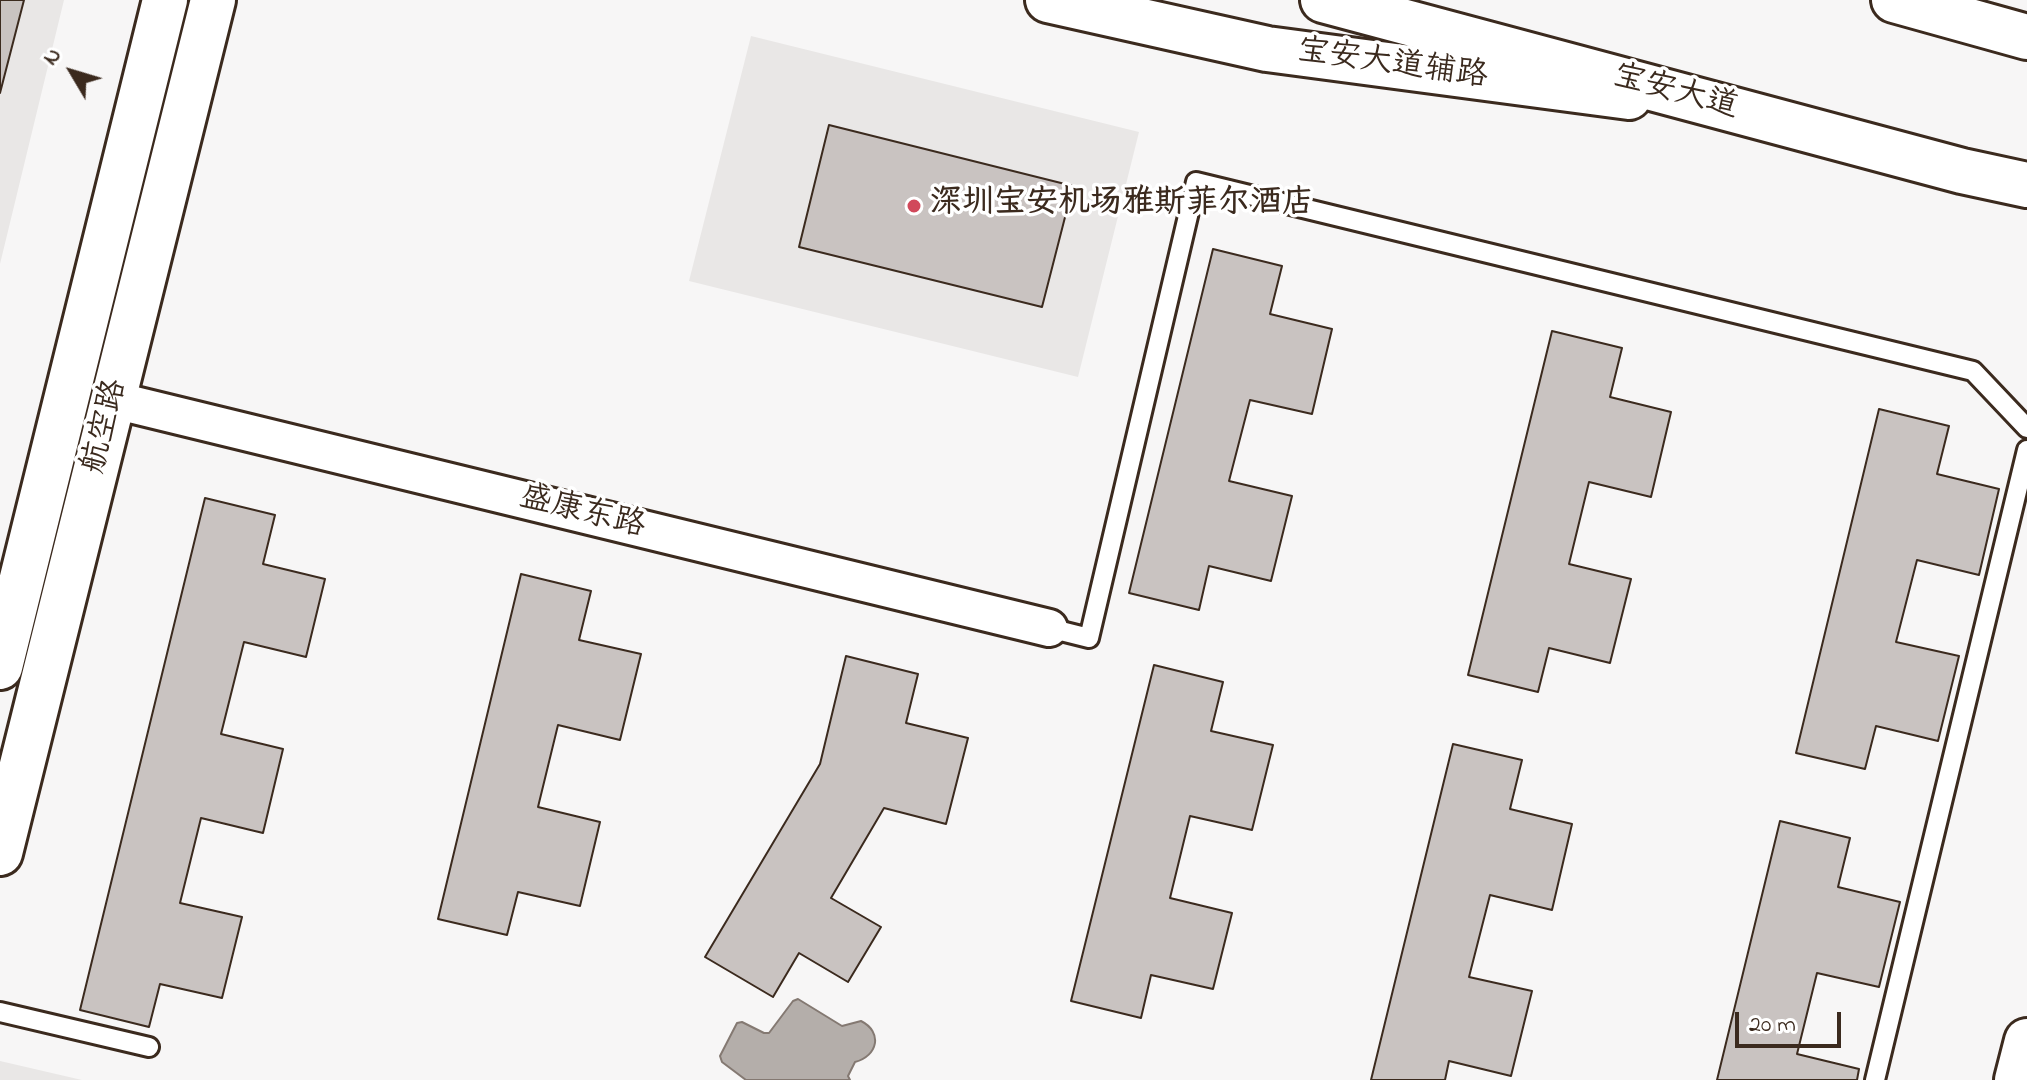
<!DOCTYPE html>
<meta charset="utf-8">
<style>
body{margin:0}
#map{position:relative;width:2027px;height:1080px;overflow:hidden;background:#f7f6f6;font-family:"Indie Flower",sans-serif}
canvas{display:block}
.north{position:absolute;left:32px;top:32px;width:80px;height:80px;-webkit-text-stroke:6px #fff;paint-order:stroke;rotate:308deg;font-size:22px;font-weight:700;line-height:32px;text-align:center;color:#3b2a1e}
.north::after{content:'';display:block;margin:auto;width:28px;height:36px;background:#3b2a1e;clip-path:polygon(50% 0,100% 100%,50% 72%,0 100%)}
.scale{position:absolute;left:1735px;top:1012px;width:106px;height:36px;box-sizing:border-box;border:4px solid #3b2a1e;border-top:0;padding-left:10px;font-size:24px;line-height:28px;white-space:nowrap;color:#3b2a1e;-webkit-text-stroke:6px #fff;paint-order:stroke}
</style>
<div id="map">
<canvas width="2027" height="1080"></canvas>
<div class="north">N</div>
<div class="scale">20 m</div>
</div>
<script>
const g = document.querySelector('canvas').getContext('2d');
g.lineJoin = 'round';
function fillPath(path, color) {
  g.fillStyle = color;
  g.fill(path, 'evenodd');
}
function strokePath(path, color, width, dash) {
  g.strokeStyle = color;
  g.lineWidth = width;
  g.lineCap = dash ? 'butt' : 'round';
  g.setLineDash(dash || []);
  g.stroke(path);
}
function write(font, color, halo, rows, align = 'center') {
  g.font = font + ' "Indie Flower","LXGW WenKai TC",sans-serif';
  g.lineWidth = 7;
  g.setLineDash([]);
  g.textBaseline = 'middle';
  g.strokeStyle = halo;
  g.fillStyle = color;
  for (const [text, x, y, turn = 0] of rows) {
    g.save();
    g.translate(x, y);
    g.rotate((+turn || 0) * Math.PI / 180);
    g.textAlign = isNaN(turn) ? turn : align;
    if (halo) g.strokeText(text, 0, 0);
    g.fillText(text, 0, 0);
    g.restore();
  }
}
fillPath(new Path2D(`
 M0 0H64L0 264Z
 M751 36 1139 132 1078 377 689 281Z
 M0 1061 82 1080H0Z`), '#e9e7e6');
const water = new Path2D(`
 M798 999 842 1026 861 1021C883 1032 878 1056 855 1062L848 1076 850 1080H746L722 1062 720 1056 737 1023 742 1022 764 1033H769L793 1001Z`);
fillPath(water, '#b4aeaa');
strokePath(water, '#847972', 2);
const building = new Path2D(`
 M0 0H24L0 93Z
 M829 125 1073 186 1042 307 799 247Z
 M1213 249 1282 266 1270 314 1332 329 1312 414 1250 400 1229 481 1292 496 1271 581 1209 566 1199 610 1129 593Z
 M1552 331 1622 348 1610 397 1671 412 1651 497 1589 482 1569 564 1631 579 1610 663 1549 648 1538 692 1468 675Z
 M1879 409 1949 426 1937 474 1999 489 1979 575 1917 560 1896 642 1959 656 1938 741 1876 726 1865 769 1796 753Z
 M205 498 275 515 263 564 325 579 306 657 244 642 221 734 283 749 263 833 201 818 180 903 242 917 222 998 160 984 149 1027 80 1010Z
 M521 574 591 591 579 640 641 654 620 740 558 725 538 807 600 822 580 906 518 892 507 935 438 919Z
 M846 656 918 674 906 723 968 738 946 824 884 808 831 898 881 927 848 982 799 953 773 997 705 957 820 764Z
 M1154 665 1223 682 1211 731 1273 745 1252 830 1190 816 1170 898 1232 913 1213 989 1151 975 1141 1018 1071 1001Z
 M1453 744 1522 760 1510 809 1572 824 1552 910 1490 895 1469 977 1532 991 1511 1076 1449 1061 1445 1080H1371Z
 M1780 821 1850 838 1838 887 1900 902 1879 987 1817 973 1797 1054 1859 1069 1857 1080H1717Z`);
fillPath(building, '#c9c3c1');
strokePath(building, '#3b2a1e', 2);
const lane = new Path2D(`
 M1049 628 1089 638 1196 182 1973 371 2027 428
 M0 1012 149 1047
 M1875 1080 2027 450`);
const street = new Path2D(`
 M114 400 1049 628`);
const secondary = new Path2D(`
 M1048 0 1267 49 1629 97
 M0 667 165 0
 M0 853 213 0
 M2017 1080 2027 1041`);
const primary = new Path2D(`
 M1323 0 1962 171 2027 185
 M1894 0 2027 37`);
strokePath(lane, '#3b2a1e', 24);
strokePath(street, '#3b2a1e', 42);
strokePath(secondary, '#3b2a1e', 50);
strokePath(primary, '#3b2a1e', 50);
strokePath(lane, '#fff', 18);
strokePath(street, '#fff', 36);
strokePath(secondary, '#fff', 44);
strokePath(primary, '#fff', 44);
for (const [x, y, r, color] of [
 [914,206,8,"#d1495b"]
]) {
  const dot = new Path2D();
  dot.arc(x, y, r, 0, 2 * Math.PI);
  g.fillStyle = color;
  g.fill(dot);
  strokePath(dot, '#fff', 3);
}
write('32px', '#3b2a1e', '#fff', [
 ["宝安大道辅路",1392,66,8],
 ["宝安大道",1675,94,15],
 ["航空路",107,427,-76],
 ["盛康东路",582,514,14]
]);
write('bold 32px', '#3b2a1e', '#fff', [
 ["深圳宝安机场雅斯菲尔酒店",930,206]
], 'left');
</script>
